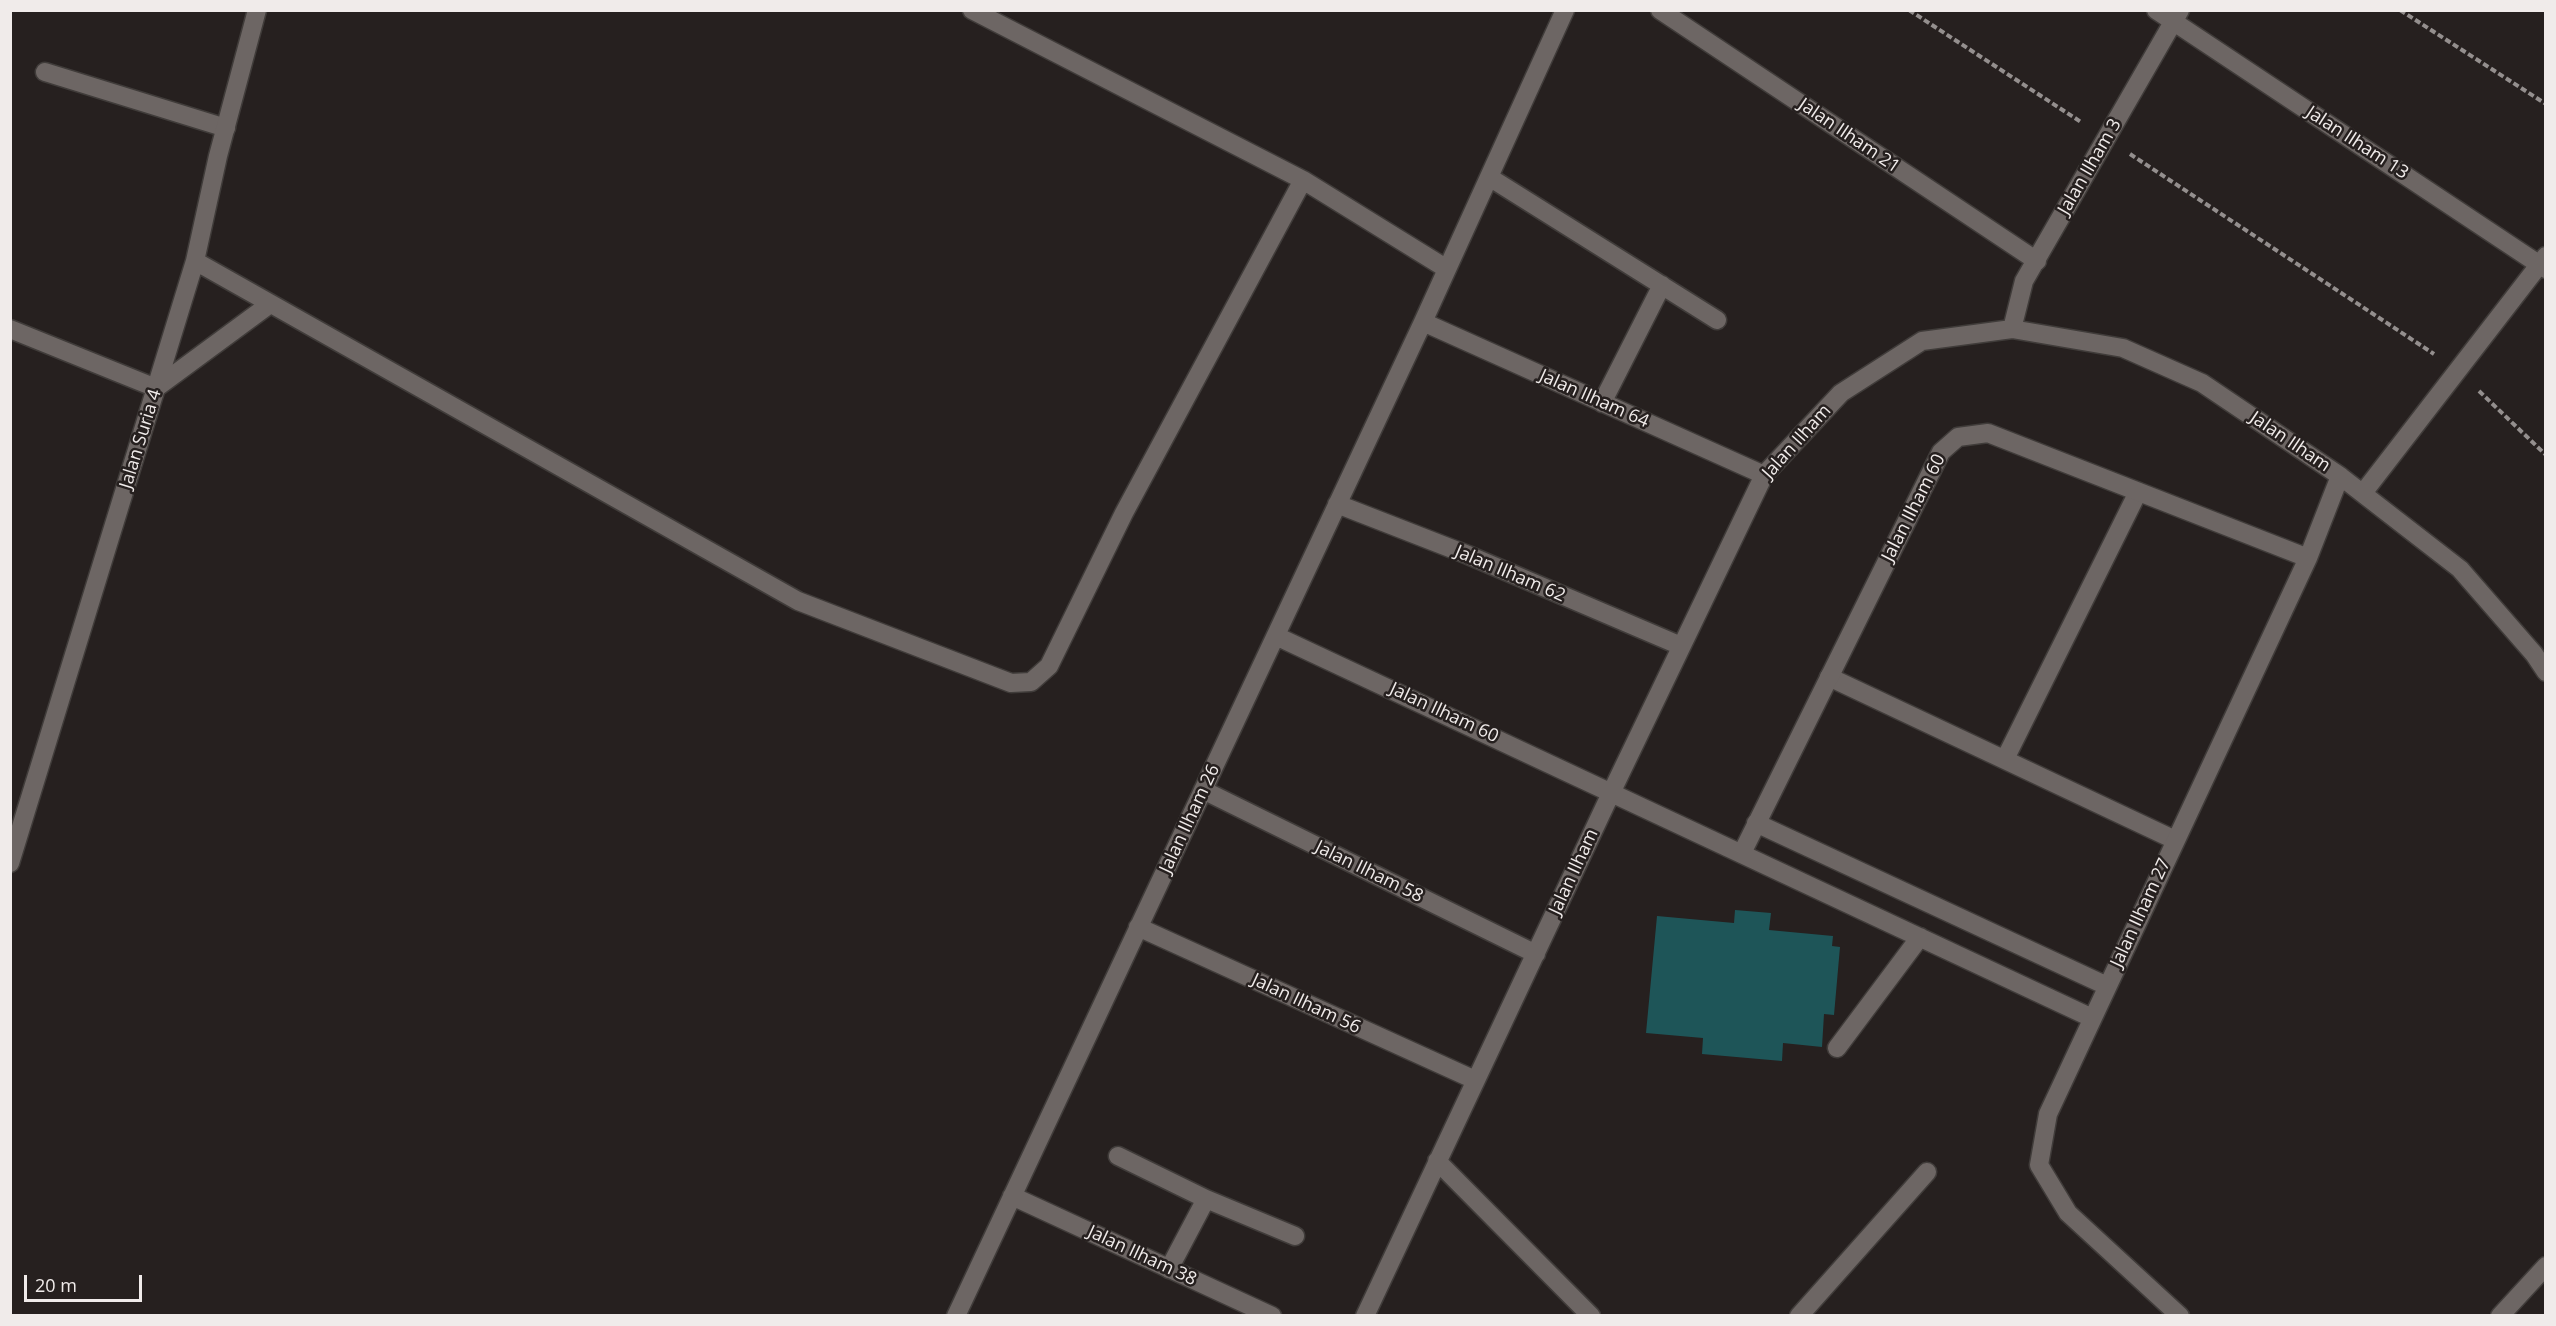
<!DOCTYPE html>
<style>
body{margin:0}
#map{position:relative;width:2556px;height:1326px;overflow:hidden;background:#26201f;font-family:"Open Sans",sans-serif}
canvas{display:block}
.frame{position:absolute;inset:0;border:12px solid #f0ebea;pointer-events:none}
.scale{position:absolute;left:24px;top:1275px;width:118px;height:27px;box-sizing:border-box;border:3px solid #f0ebea;border-top:0;padding-left:8px;font-size:18px;line-height:21px;white-space:nowrap;color:#f0ebea;-webkit-text-stroke:4px #26201f;paint-order:stroke}
</style>
<div id="map">
<canvas width="2556" height="1326"></canvas>
<div class="frame"></div>
<div class="scale">20 m</div>
</div>
<script>
const g = document.querySelector('canvas').getContext('2d');
g.lineJoin = 'round';
function fillPath(path, color) {
  g.fillStyle = color;
  g.fill(path, 'evenodd');
}
function strokePath(path, color, width, dash) {
  g.strokeStyle = color;
  g.lineWidth = width;
  g.lineCap = dash ? 'butt' : 'round';
  g.setLineDash(dash || []);
  g.stroke(path);
}
function write(font, color, halo, rows, align = 'center') {
  g.font = font + ' "Open Sans",sans-serif';
  g.lineWidth = 5;
  g.setLineDash([]);
  g.textBaseline = 'middle';
  g.strokeStyle = halo;
  g.fillStyle = color;
  for (const [text, x, y, turn = 0] of rows) {
    g.save();
    g.translate(x, y);
    g.rotate((+turn || 0) * Math.PI / 180);
    g.textAlign = isNaN(turn) ? turn : align;
    if (halo) g.strokeText(text, 0, 0);
    g.fillText(text, 0, 0);
    g.restore();
  }
}
fillPath(new Path2D(`
 M1735 910 1771 913 1769 930 1833 936 1832 946 1840 947 1834 1015 1824 1014 1822 1047 1783 1043 1782 1061 1702 1054 1703 1038 1646 1033 1657 916 1734 923Z`), '#1e5558');
const service = new Path2D(`
 M45 72 226 128
 M10 329 156 388
 M1829 677 2175 840
 M2005 759 2138 492
 M1118 1156 1206 1199 1295 1236
 M1169 1269 1206 1199`);
const minor = new Path2D(`
 M972 10 1303 180 1447 269
 M1660 10 2037 261
 M2156 10 2546 269
 M1489 177 1717 320
 M195 261 798 601 1011 683 1031 682 1049 666 1124 513 1303 180
 M1423 322 1764 475
 M2012 329 2024 281 2180 10
 M156 388 270 304
 M1602 403 1662 285
 M2363 493 2546 256
 M1337 504 1468 555 1681 646
 M1276 636 2092 1018
 M1203 790 1536 954
 M1756 823 2107 986
 M1742 853 1941 452 1958 437 1988 433 2308 558
 M10 863 195 261 218 156 257 10
 M1138 927 1475 1080
 M1837 1048 1920 937
 M1437 1161 1591 1316
 M1012 1196 1272 1316
 M956 1316 1423 322 1565 10
 M1365 1316 1612 791 1764 475 1841 393 1922 341 2012 329 2123 348 2202 383 2340 476 2460 569 2534 654 2546 672
 M1799 1316 1927 1172
 M2180 1316 2068 1213 2039 1165 2048 1114 2308 558 2340 476
 M2500 1316 2546 1266`);
strokePath(service, '#403c3a', 21);
strokePath(minor, '#403c3a', 21);
strokePath(new Path2D(`
 M1909 10 2081 122
 M2400 10 2546 104
 M2130 154 2434 354
 M2479 391 2546 455`), '#948f8e', 4, [6, 3]);
strokePath(service, '#6d6664', 18);
strokePath(minor, '#6d6664', 18);
write('18px', '#f0ebea', '#26201f', [
 ["Jalan Ilham 21",1849,136,34],
 ["Jalan Ilham 13",2357,143,33],
 ["Jalan Ilham 3",2090,167,-60],
 ["Jalan Ilham 64",1594,399,24],
 ["Jalan Suria 4",141,439,-73],
 ["Jalan Ilham",1797,442,-48],
 ["Jalan Ilham",2290,442,34],
 ["Jalan Ilham 60",1914,508,-63],
 ["Jalan Ilham 62",1510,574,23],
 ["Jalan Ilham 60",1444,713,25],
 ["Jalan Ilham 26",1190,819,-65],
 ["Jalan Ilham 58",1369,872,26],
 ["Jalan Ilham",1574,872,-65],
 ["Jalan Ilham 27",2141,913,-65],
 ["Jalan Ilham 56",1306,1004,25],
 ["Jalan Ilham 38",1142,1256,25]
]);
</script>
